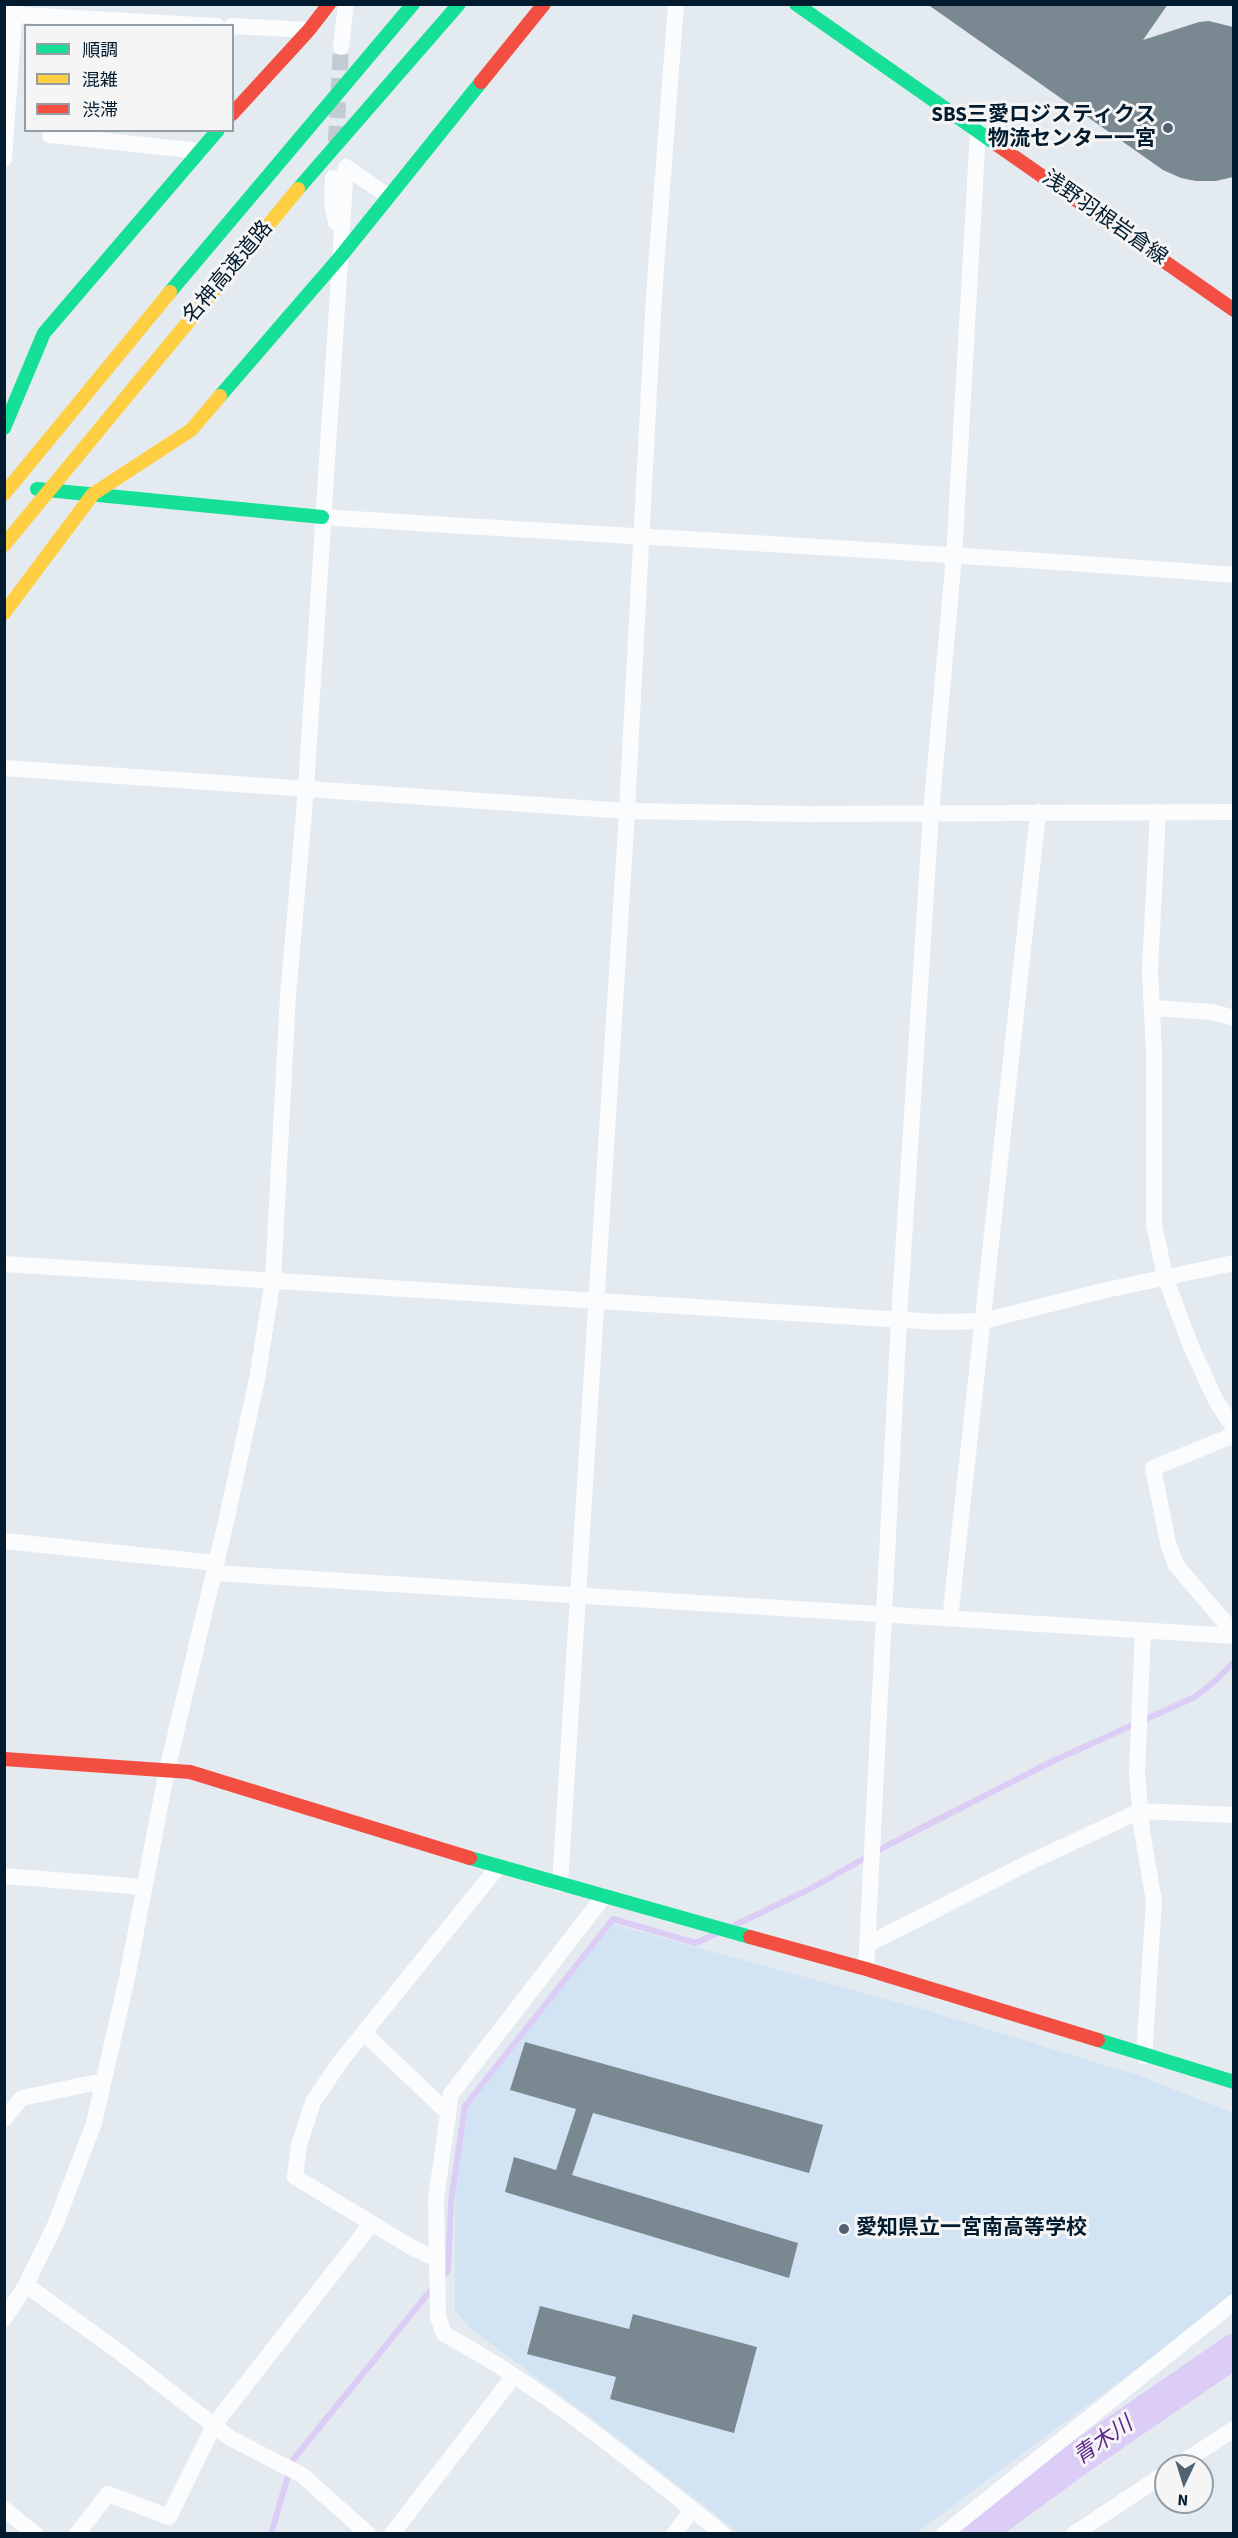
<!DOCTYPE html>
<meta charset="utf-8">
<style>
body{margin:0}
#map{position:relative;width:1238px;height:2538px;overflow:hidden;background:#e3eaf0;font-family:"Source Sans 3","Noto Sans JP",sans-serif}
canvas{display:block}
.frame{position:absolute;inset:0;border:6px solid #021b2e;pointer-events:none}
.legend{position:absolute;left:24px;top:24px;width:210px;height:108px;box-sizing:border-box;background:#f5f5f5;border:2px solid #949ea5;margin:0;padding:8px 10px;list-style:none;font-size:18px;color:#021b2e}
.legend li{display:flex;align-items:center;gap:12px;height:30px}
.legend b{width:30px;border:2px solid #949ea5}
.north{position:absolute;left:1154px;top:2454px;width:60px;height:60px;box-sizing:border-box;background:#f5f5f5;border:2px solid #949ea5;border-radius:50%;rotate:184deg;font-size:16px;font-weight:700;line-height:24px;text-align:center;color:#021b2e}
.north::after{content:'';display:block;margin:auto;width:21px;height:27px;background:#516372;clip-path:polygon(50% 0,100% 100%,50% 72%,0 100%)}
</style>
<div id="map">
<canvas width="1238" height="2538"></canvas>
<div class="frame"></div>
<ul class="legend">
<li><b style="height:8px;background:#16e098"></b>順調</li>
<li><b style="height:8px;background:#ffcf43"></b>混雑</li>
<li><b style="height:8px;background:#f24e42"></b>渋滞</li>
</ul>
<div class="north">N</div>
</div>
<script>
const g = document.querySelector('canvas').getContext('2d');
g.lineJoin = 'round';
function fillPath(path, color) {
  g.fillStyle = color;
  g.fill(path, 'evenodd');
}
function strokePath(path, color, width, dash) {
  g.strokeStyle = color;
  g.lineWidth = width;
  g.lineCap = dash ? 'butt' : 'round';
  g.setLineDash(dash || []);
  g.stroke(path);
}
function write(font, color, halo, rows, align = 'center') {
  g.font = font + ' "Source Sans 3","Noto Sans JP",sans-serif';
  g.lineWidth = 6;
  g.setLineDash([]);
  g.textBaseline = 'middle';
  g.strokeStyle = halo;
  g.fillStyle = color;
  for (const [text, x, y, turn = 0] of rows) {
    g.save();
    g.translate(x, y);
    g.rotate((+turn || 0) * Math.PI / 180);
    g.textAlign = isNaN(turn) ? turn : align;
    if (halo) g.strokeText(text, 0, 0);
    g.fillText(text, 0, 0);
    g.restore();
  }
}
fillPath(new Path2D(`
 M608 1923 929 2011 1140 2076 1233 2113V2298L1211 2317 1143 2364 916 2533H739L589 2416 471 2329 455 2311V2195L467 2108Z`), '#d2e4f4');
strokePath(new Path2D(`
 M735 1925 808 1890 892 1843 1053 1761 1195 1697 1216 1680 1234 1662
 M441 2278 448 2270 451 2202 465 2106 613 1919 696 1943 715 1934
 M292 2461 435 2285
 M271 2534 287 2479`), '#dccdf6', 6);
strokePath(new Path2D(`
 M975 2534 1080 2457 1234 2351`), '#dccdf6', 34);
fillPath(new Path2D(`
 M927 4H1168L1143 40 1199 22 1209 21 1233 27V177L1216 181H1196L1181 178 1163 170Z
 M525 2042 823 2125 809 2173 593 2113 572 2175 798 2243 789 2278 505 2192 514 2157 556 2170 576 2109 510 2090Z
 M540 2306 629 2329 633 2314 757 2347 734 2433 610 2399 616 2377 527 2354Z`), '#7a8891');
strokePath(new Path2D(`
 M336 142 341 47`), '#c1cbd3', 16, [16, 8]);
strokePath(new Path2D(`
 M4 14 217 26
 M232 26 309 30
 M341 47 346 4
 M51 130 50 135 200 151
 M4 159 15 5
 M346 167 388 196
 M333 178 332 202 336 223
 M322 517C626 537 930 551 1234 575
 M4 768 627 811 809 814 1234 812
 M1158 812 1150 970 1154 1053V1224L1165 1277 1190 1344 1216 1401 1234 1428
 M1152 1008 1212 1012 1234 1018
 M4 1264 936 1322 983 1321 1106 1290 1234 1263
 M1234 1435 1153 1468 1168 1543 1176 1565 1234 1633
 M4 1541 216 1563
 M214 1573 1234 1636
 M950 1619 1038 812
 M1143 1630 1137 1773 1142 1831 1154 1901 1144 2056
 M4 1876 144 1887
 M560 1884 627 811 654 295 676 4
 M604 1896 451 2094 436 2198 438 2317 444 2334C545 2388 634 2464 723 2534
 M868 1944 1028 1863 1140 1811 1234 1815
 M866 1969 899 1319 931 813 954 556 978 131
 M364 2033 448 2113
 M4 2119 22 2098 103 2081
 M437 2259 411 2247 295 2177 299 2145 313 2102 340 2062 498 1867
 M26 2285 118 2351 230 2438 302 2475 368 2534
 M4 2319 26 2285 56 2223 94 2123 127 1978 167 1770 226 1522 257 1379 273 1279 288 996 306 789 346 167
 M1177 2466 1234 2429
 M4 2509 35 2534
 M77 2534 108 2494 169 2517 214 2425 372 2223
 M392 2534 513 2377
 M674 2534 692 2510
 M944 2534 1234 2302
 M1074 2534 1166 2473`), '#fbfcfd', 16);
strokePath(new Path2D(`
 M796 4 996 144
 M298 189 459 4
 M170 292 413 4
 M220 396 341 256 481 82
 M4 428 44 333 218 130
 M37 489 322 517
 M470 1858 750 1937
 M1098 2040 1234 2082`), '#16e098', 14);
strokePath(new Path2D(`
 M4 494 170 292
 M4 545 298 189
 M4 613 93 494 191 430 220 396`), '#ffcf43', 14);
strokePath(new Path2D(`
 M481 82 544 4
 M232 114 309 30 329 4
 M996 144 1234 310
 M4 1759 190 1772 470 1858
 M750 1937 866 1969 1098 2040`), '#f24e42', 14);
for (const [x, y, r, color] of [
 [1168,128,6,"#516372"],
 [844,2229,6,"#516372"]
]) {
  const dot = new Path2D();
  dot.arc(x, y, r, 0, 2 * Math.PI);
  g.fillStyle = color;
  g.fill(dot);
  strokePath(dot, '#f5f5f5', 2);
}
write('bold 21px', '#021b2e', '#f5f5f5', [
 ["SBS三愛ロジスティクス",1156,116],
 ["物流センター一宮",1156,140],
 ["愛知県立一宮南高等学校",856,2229,"left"]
], 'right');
write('21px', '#021b2e', '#f5f5f5', [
 ["浅野羽根岩倉線",1104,219,35],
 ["名神高速道路",229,273,-50]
]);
write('italic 22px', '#5e268e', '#f5f5f5', [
 ["青木川",1104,2442,-35]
]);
</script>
